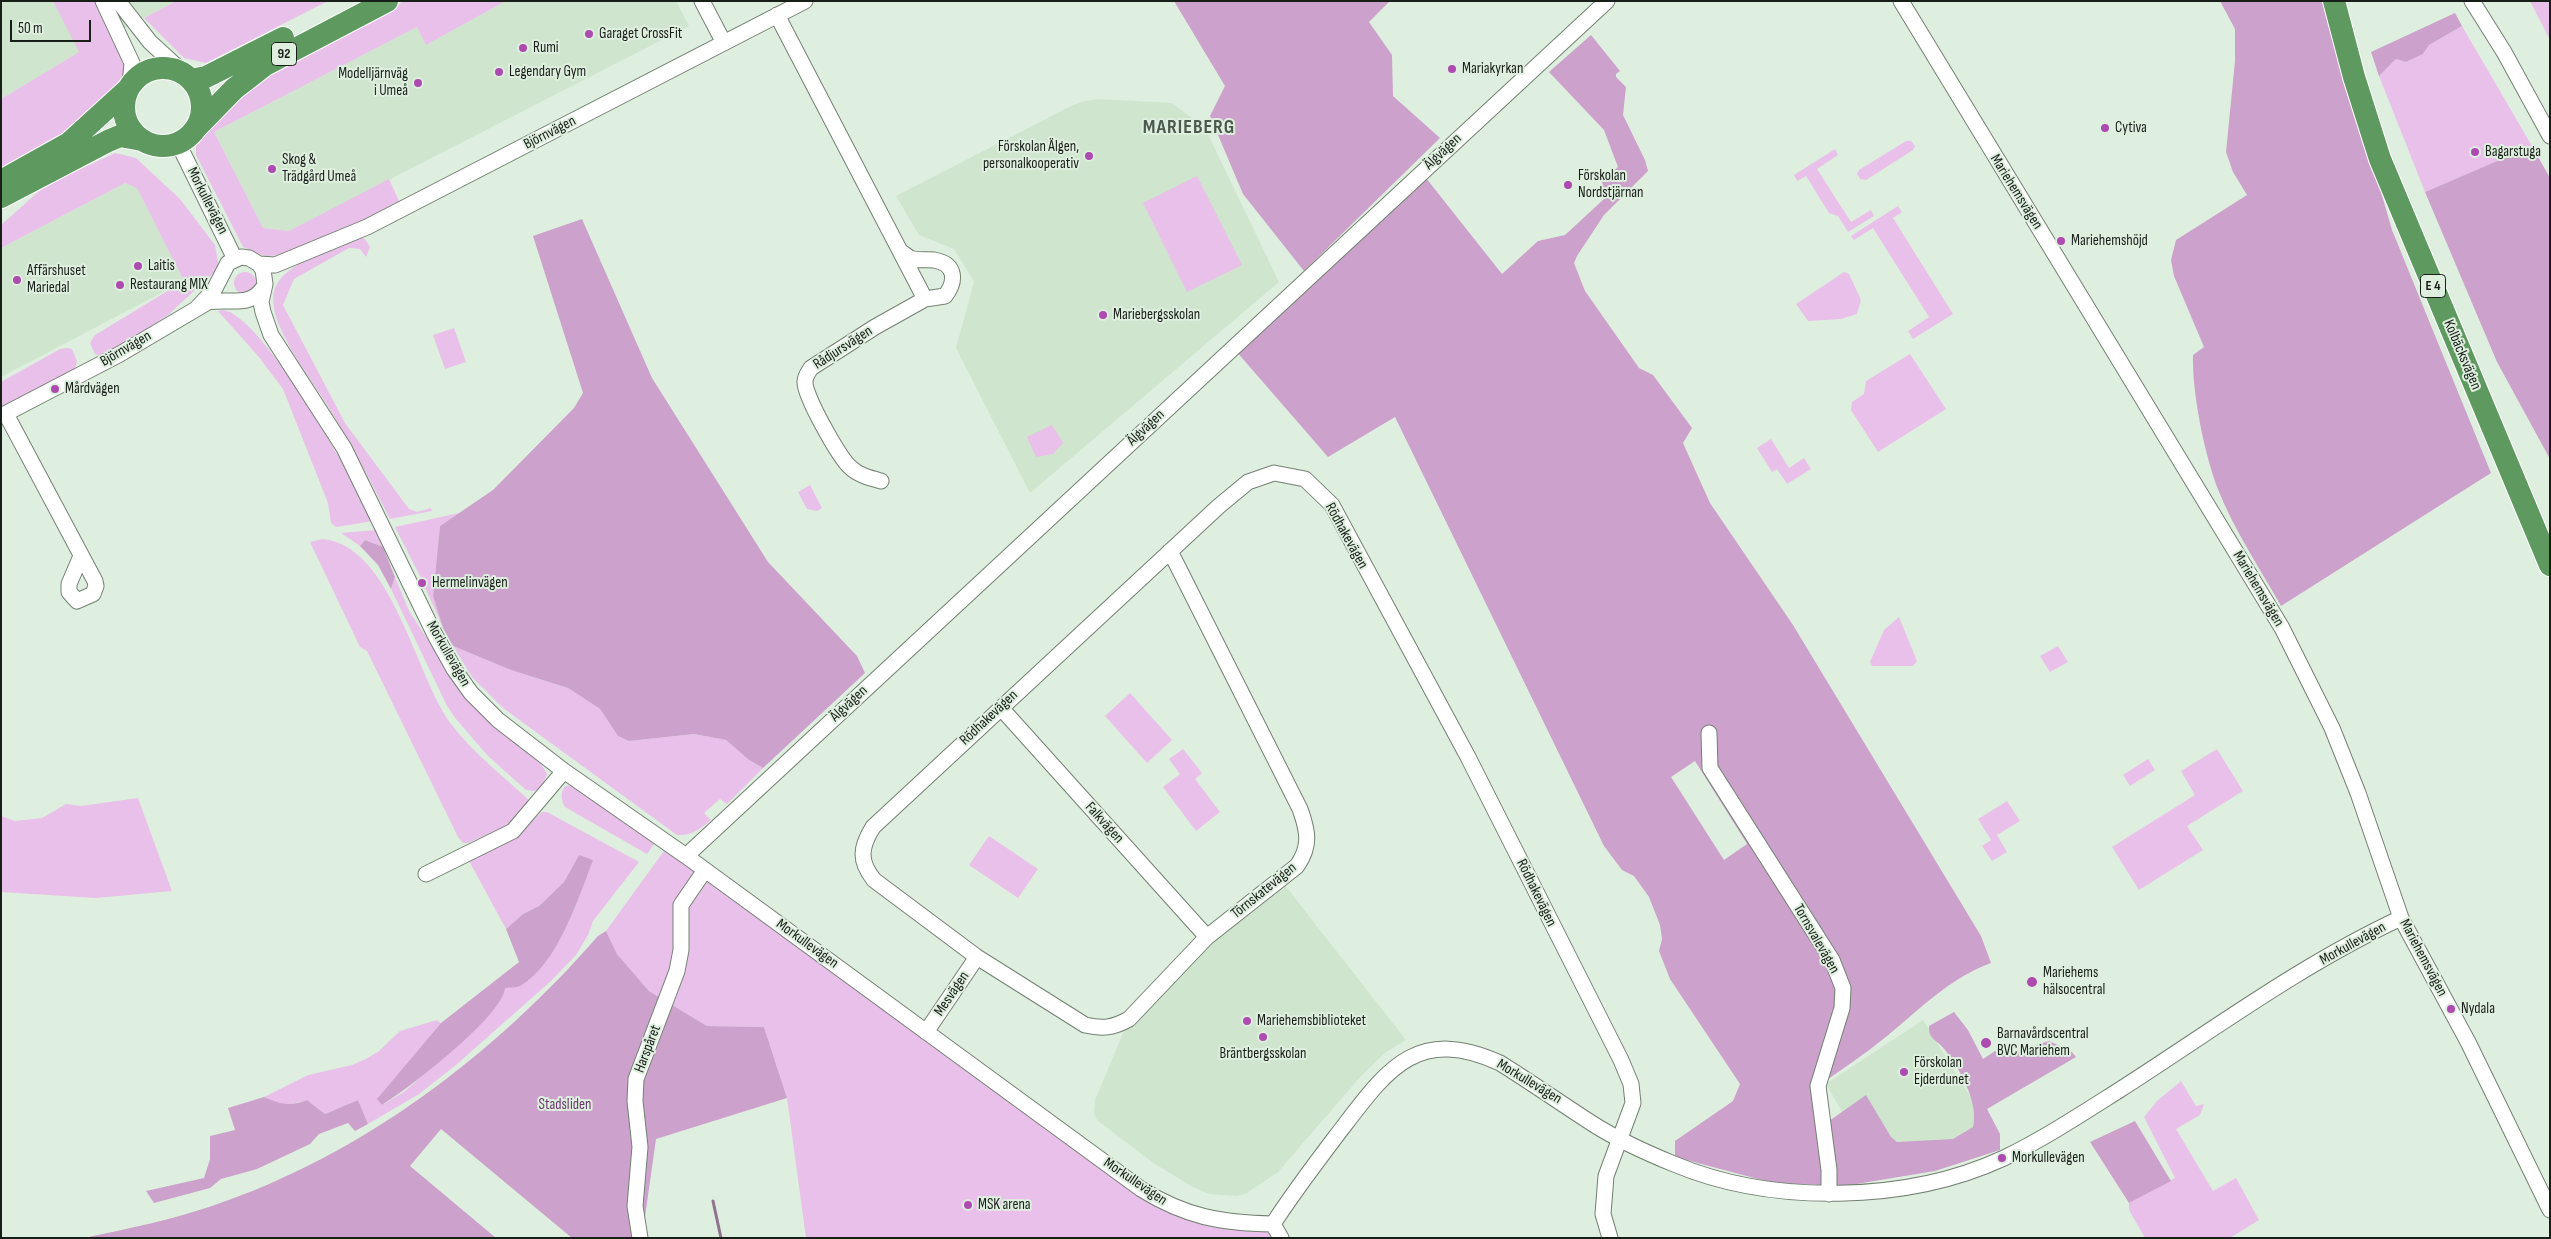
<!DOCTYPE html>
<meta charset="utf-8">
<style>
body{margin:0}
#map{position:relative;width:2551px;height:1239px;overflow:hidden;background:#dfefdf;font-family:"Sofia Sans Condensed",sans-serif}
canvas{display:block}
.frame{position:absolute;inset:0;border:2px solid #181e18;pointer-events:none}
.scale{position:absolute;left:10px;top:20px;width:81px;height:22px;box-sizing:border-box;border:2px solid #181e18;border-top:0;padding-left:6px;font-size:15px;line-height:18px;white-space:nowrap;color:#181e18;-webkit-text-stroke:4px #dfefdf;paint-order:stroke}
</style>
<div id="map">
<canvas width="2551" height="1239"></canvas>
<div class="frame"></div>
<div class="scale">50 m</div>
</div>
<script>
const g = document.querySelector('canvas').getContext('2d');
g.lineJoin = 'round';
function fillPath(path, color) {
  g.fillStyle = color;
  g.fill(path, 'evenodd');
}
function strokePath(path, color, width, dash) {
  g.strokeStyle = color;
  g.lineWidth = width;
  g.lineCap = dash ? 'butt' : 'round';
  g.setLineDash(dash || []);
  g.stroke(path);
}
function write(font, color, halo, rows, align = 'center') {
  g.font = font + ' "Sofia Sans Condensed",sans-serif';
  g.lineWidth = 4;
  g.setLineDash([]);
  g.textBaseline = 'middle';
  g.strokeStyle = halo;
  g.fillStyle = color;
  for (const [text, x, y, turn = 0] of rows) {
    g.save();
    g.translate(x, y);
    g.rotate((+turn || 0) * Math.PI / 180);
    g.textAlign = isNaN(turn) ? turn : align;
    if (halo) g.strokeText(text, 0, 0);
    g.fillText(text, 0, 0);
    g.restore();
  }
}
fillPath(new Path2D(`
 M1 1H176L79 52 1 99Z
 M506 1H676L689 26 289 231 263 228 214 132 417 27 426 45Z
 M1098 99 1172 103 1205 128 1279 282 1030 493 956 348 974 282 954 249 919 235 896 196 1071 106 1085 101Z
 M125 183 137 187 184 281 1 377V248Z
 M1280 879 1406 1040 1386 1052 1361 1076 1278 1172 1247 1193 1237 1196 1209 1194 1191 1186 1152 1162 1097 1120 1094 1113 1095 1100 1129 1019 1170 978Z
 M1923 1020 1996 1138 1876 1170 1826 1084Z`), '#cfe5ce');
fillPath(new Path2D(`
 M53 1H98L128 66C105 119 48 145 1 174V99L79 52Z
 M176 1H328L206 63 184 58 144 18Z
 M405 1H506L426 45 417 27 214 132 263 228 289 231 389 179 399 201C366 218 304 254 269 256 261 256 251 250 243 247L196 155V142L219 112 293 58Z
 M2530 1H2550V40Z
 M2462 26 2532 146 2425 192 2379 76 2396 59 2406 62 2423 54 2429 45Z
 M1906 141H1911L1915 146 1913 150 1866 180 1860 179 1857 174 1859 170Z
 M1835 149 1838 155 1817 169 1851 222 1871 210 1874 216 1848 232 1838 216 1829 213 1806 176 1797 181 1794 175Z
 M115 153 136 158 180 199 215 245 219 268 168 315 103 357 95 354 90 343 95 335 184 281 137 188 125 183 1 248V225L46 185Z
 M1197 176 1242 265 1187 292 1143 203Z
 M1898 206 1902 212 1893 218 1953 314 1913 339 1908 331 1929 317 1873 228 1854 240 1851 236Z
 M358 237 365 239 370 247 366 257 360 249 349 248 294 279 283 305 345 423 409 509 417 512 431 508 432 511 390 519C370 480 350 442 327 405 311 379 292 356 280 327 275 316 270 298 276 286 286 264 331 248 352 238Z
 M1844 272 1849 274 1861 300 1857 314 1841 319 1808 321 1796 304Z
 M234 283a11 11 0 1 1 22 0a11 11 0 1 1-22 0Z
 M223 310C263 315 354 482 374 521L336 527 331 523 328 503 283 389 258 356 218 311Z
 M454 328 466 362 445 369 433 335Z
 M68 348 72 349 77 361 75 369 1 410V382L60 349Z
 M1910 354 1946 409 1878 452 1851 410 1852 402 1864 394 1866 381Z
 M1052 425 1063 443 1053 454 1036 457 1027 437Z
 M1771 439 1789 468 1804 458 1811 469 1787 484 1777 469 1772 472 1757 448Z
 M810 485 822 508 817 511 807 509 798 492Z
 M459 513 440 526 433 596 443 628 421 578 395 527Z
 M377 530 383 547 365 540 360 546 341 533Z
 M323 539C392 546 415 675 451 724 473 753 503 776 530 801L510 824 468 843H463L458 837 367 651 360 647 310 542Z
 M395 577 409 611 462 692 509 738 541 764 547 774 542 786 535 791 526 790 517 782 488 756 456 719 447 706 391 589Z
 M1899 617 1917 661 1913 666H1872L1870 662 1884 630Z
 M453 646 511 670 568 688 600 709 618 736 629 741 694 734 726 740 749 760 763 768 727 804 720 799 704 813 711 820C700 829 692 836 677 835L503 708 472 677Z
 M2058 646 2068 662 2050 672 2040 656Z
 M1130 693 1172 740 1147 763 1105 716Z
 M1183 749 1202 773 1195 779 1220 812 1196 831 1163 787 1180 774 1169 759Z
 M2217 749 2243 791 2187 826 2203 850 2139 890 2112 847 2195 795 2181 771Z
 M2148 759 2155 770 2130 786 2123 775Z
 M576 785 656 841 647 854 565 807C561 800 560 793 565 786Z
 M138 798 172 891 96 898 1 892V816L15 821 42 818 66 804 81 806Z
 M2007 801 2020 821 1997 835 2007 852 1992 861 1982 846 1991 840 1978 819Z
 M542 812H547L639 862 593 921 588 935 576 955 551 981 456 1065 419 1094 368 1124 358 1100 325 1114 307 1100 283 1106 264 1097 308 1075 352 1065 366 1059 379 1051 400 1031 437 1020 441 1023 378 1099 382 1105 404 1092 442 1058 505 988 546 962 562 936 575 908 579 855 564 882 539 906 523 914 506 929 468 859 518 835Z
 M989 836 1038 869 1018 898 969 865Z
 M669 844 1160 1201 1273 1224 1281 1238H806L787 1098 764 1027 707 1026 649 991 617 954 606 931Z
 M2181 1081 2196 1106 2204 1104 2200 1115 2176 1129 2213 1191 2236 1178 2259 1220 2230 1238H2145L2129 1210V1203L2175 1178 2144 1117 2157 1101Z`), '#e9c0e9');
fillPath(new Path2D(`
 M1174 1H1390L1369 22 1392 55 1393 96 1440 138 1304 271 1243 194 1210 116 1225 86Z
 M2220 1H2326L2392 230 2491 473 2281 606C2259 567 2233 528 2217 487 2204 451 2192 393 2193 355L2204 347 2174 276 2171 260 2176 240 2247 195 2233 172 2226 152 2235 61V29Z
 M2455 13 2462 26 2429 45 2423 54 2406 62 2396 59 2379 76 2371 52Z
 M1591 35 1620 71 1616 74V77L1626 87 1623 115 1645 160 1648 171 1604 215 1577 256 1574 263 1585 291 1639 368 1653 375 1692 428 1683 443 1710 503 1793 625 1981 936 1991 963C1950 978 1921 1008 1887 1036 1865 1054 1841 1070 1818 1086L1822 1126 1866 1095 1891 1137 1897 1142 1953 1139 1973 1127C1979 1103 1960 1069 1945 1050 1938 1040 1928 1040 1929 1026L1954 1012 1968 1030 1983 1059 1995 1051 2010 1053 2049 1041 2071 1051 2076 1057 1987 1109 2000 1134V1150L1935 1171 1844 1186 1773 1183 1675 1157V1141L1733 1101 1740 1084 1670 979 1659 951 1662 939 1660 925 1649 897 1634 876 1622 870 1604 846 1395 417 1328 457 1236 351 1426 178 1502 274 1538 241 1565 235 1604 199 1602 181 1618 167 1604 130 1549 72ZM1695 761 1747 844 1724 860 1671 777Z
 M2532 146 2550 178V459L2497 362 2425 192Z
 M582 219 652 378 768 562 857 656 865 673 763 768 749 760 726 740 694 734 629 741 618 736 600 709 568 688 511 670 453 646 443 628 433 596 440 526 493 490 574 408 583 393 533 236Z
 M365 540 383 547 395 577 391 589 378 565 360 546Z
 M579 855 593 860C578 899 558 964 520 986 516 988 510 987 505 988 503 1016 408 1089 382 1105L377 1099 441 1023 519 962 506 929 523 914 539 906 564 882Z
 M606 931 617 954 649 991 707 1026 764 1027 787 1098 656 1139 642 1238H572L441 1129 410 1166 496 1238H84C127 1229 170 1220 212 1206 363 1155 494 1055 598 936Z
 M264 1097C280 1104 289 1107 307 1100L325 1114 358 1100 368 1124 355 1131 348 1123 319 1134 310 1144 257 1169 221 1179 210 1188 154 1203 146 1191 204 1178 210 1159V1136L235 1130 228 1108Z
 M2135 1121 2171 1181 2129 1203 2090 1142Z`), '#cca1cc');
strokePath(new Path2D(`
 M713 1201 721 1238`), '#8f738f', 3);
const minor = new Path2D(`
 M103 1 132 63 130 85
 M118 1 150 42 186 75
 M702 1 724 43
 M1901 1 2282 628 2332 728 2358 793 2401 918 2468 1042 2550 1210
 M2472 1 2504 52 2550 136
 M777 15 925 299
 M178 143 235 259
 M259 264 275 265 367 227 805 1
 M197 308 214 290 228 263 241 257 249 258 259 264 263 270 265 284 261 302 263 312 271 335 344 448 435 635 454 669 471 693 498 720 564 771 686 856 1141 1189C1186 1217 1221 1223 1273 1224
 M6 414 95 581 96 586 93 594 77 601 69 592V584L81 556
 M1 416 120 354 208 302C229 298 250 308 263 288
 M881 481C870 478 858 475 850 467 839 457 804 395 805 382 805 376 808 373 811 368L875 327 925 299 945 296C956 282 957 264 934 260 927 259 917 261 910 258 907 256 903 253 900 251
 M1170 551 1300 809C1308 831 1311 846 1297 866L1207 937 1129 1019C1113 1028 1103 1029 1085 1025L977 957 874 880C859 861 860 848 873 827L1219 506 1248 482 1274 473 1305 479 1332 505 1468 757 1621 1060 1631 1084 1633 1103 1606 1176 1603 1214 1610 1238
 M1001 708 1207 937
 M1709 733 1710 768 1832 960 1843 988 1842 1008 1818 1086 1829 1170V1194
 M686 856 1607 1
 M426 874 513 831 564 771
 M926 1032 977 957
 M1273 1224C1293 1193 1315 1164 1337 1135 1385 1073 1414 1024 1500 1063 1532 1083 1562 1104 1593 1124 1618 1140 1647 1153 1674 1164 1772 1205 1907 1203 2004 1158 2045 1138 2083 1113 2121 1089 2213 1030 2302 964 2401 918
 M1273 1224 1281 1238
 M640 1238 635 1206 640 1147 635 1101 636 1079 677 971 681 950V905L705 870`);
const highway = new Path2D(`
 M2334 1 2354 77 2380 159 2550 565
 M124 107a39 39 0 1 1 78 0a39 39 0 1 1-78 0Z
 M191 80 206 77 283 38
 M197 127 234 89 265 65 387 1
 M1 181 69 143 127 90
 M1 197 108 141 120 136 142 140`);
strokePath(minor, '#738172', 17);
strokePath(highway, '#fff', 24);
strokePath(minor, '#fff', 15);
strokePath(highway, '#5e9960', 22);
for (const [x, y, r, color] of [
 [589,34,5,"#ae4bb1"],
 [523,48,5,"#ae4bb1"],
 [1452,69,5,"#ae4bb1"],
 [499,72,5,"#ae4bb1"],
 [418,83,5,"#ae4bb1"],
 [2105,128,5,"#ae4bb1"],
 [2475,152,5,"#ae4bb1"],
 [1089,156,5,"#ae4bb1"],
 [272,169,5,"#ae4bb1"],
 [1568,185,5,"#ae4bb1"],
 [2061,241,5,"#ae4bb1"],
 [138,266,5,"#ae4bb1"],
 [17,280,5,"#ae4bb1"],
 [120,285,5,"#ae4bb1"],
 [1103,315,5,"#ae4bb1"],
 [55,389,5,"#ae4bb1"],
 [422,583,5,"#ae4bb1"],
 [2032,982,6,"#ae4bb1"],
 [2451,1009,5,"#ae4bb1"],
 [1247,1021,5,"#ae4bb1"],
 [1263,1037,5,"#ae4bb1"],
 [1986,1043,6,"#ae4bb1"],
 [1904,1072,5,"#ae4bb1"],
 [2002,1158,5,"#ae4bb1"],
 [968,1205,5,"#ae4bb1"]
]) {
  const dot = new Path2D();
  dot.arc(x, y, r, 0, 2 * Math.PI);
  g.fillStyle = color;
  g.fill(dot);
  strokePath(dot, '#dfefdf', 2);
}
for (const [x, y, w] of [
 [284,54,25],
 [2433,286,25]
]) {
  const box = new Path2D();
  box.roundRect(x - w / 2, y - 11.5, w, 23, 4);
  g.fillStyle = '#dfefdf';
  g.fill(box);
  strokePath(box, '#181e18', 1);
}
write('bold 14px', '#181e18', null, [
 ["92",284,54],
 ["E 4",2433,286]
]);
write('15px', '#181e18', '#dfefdf', [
 ["Garaget CrossFit",599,34],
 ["Rumi",533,48],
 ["Mariakyrkan",1462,69],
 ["Legendary Gym",509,72],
 ["Modelljärnväg",408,74,"right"],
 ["i Umeå",408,91,"right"],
 ["Cytiva",2115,128],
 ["Förskolan Älgen,",1079,147,"right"],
 ["personalkooperativ",1079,164,"right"],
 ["Bagarstuga",2485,152],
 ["Skog &",282,160],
 ["Trädgård Umeå",282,177],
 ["Förskolan",1578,176],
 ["Nordstjärnan",1578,193],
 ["Mariehemshöjd",2071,241],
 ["Laitis",148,266],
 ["Affärshuset",27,271],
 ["Mariedal",27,288],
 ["Restaurang MIX",130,285],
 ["Mariebergsskolan",1113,315],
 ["Mårdvägen",65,389],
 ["Hermelinvägen",432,583],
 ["Mariehems",2043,973],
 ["hälsocentral",2043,990],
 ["Nydala",2461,1009],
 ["Mariehemsbiblioteket",1257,1021],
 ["Barnavårdscentral",1997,1034],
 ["BVC Mariehem",1997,1051],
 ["Bräntbergsskolan",1263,1054,"center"],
 ["Förskolan",1914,1063],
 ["Ejderdunet",1914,1080],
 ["Morkullevägen",2012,1158],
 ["MSK arena",978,1205]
], 'left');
write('15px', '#181e18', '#dfefdf', [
 ["Björnvägen",550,133,-27],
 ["Älgvägen",1443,152,-43],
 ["Mariehemsvägen",2016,192,58],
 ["Morkullevägen",207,201,63],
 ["Rådjursvägen",843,348,-33],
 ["Björnvägen",126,349,-30],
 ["Kolbäcksvägen",2462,355,67],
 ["Älgvägen",1146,428,-43],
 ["Rödhakevägen",1346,536,61],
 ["Mariehemsvägen",2258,589,59],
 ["Morkullevägen",448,654,60],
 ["Älgvägen",849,704,-43],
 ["Rödhakevägen",989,718,-43],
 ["Falkvägen",1104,823,48],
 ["Törnskatevägen",1264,891,-39],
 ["Rödhakevägen",1536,893,64],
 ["Tornsvalevägen",1816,939,60],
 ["Morkullevägen",807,944,36],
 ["Morkullevägen",2353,944,-29],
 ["Mariehemsvägen",2423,958,62],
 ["Mesvägen",952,994,-56],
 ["Harspåret",648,1049,-69],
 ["Morkullevägen",1529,1082,31],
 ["Morkullevägen",1135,1182,34]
]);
write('15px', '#6d386f', '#dfefdf', [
 ["Stadsliden",565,1105]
]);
g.letterSpacing = '1px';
write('bold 20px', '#4b594b', '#dfefdf', [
 ["MARIEBERG",1189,128]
]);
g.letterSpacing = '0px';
</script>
